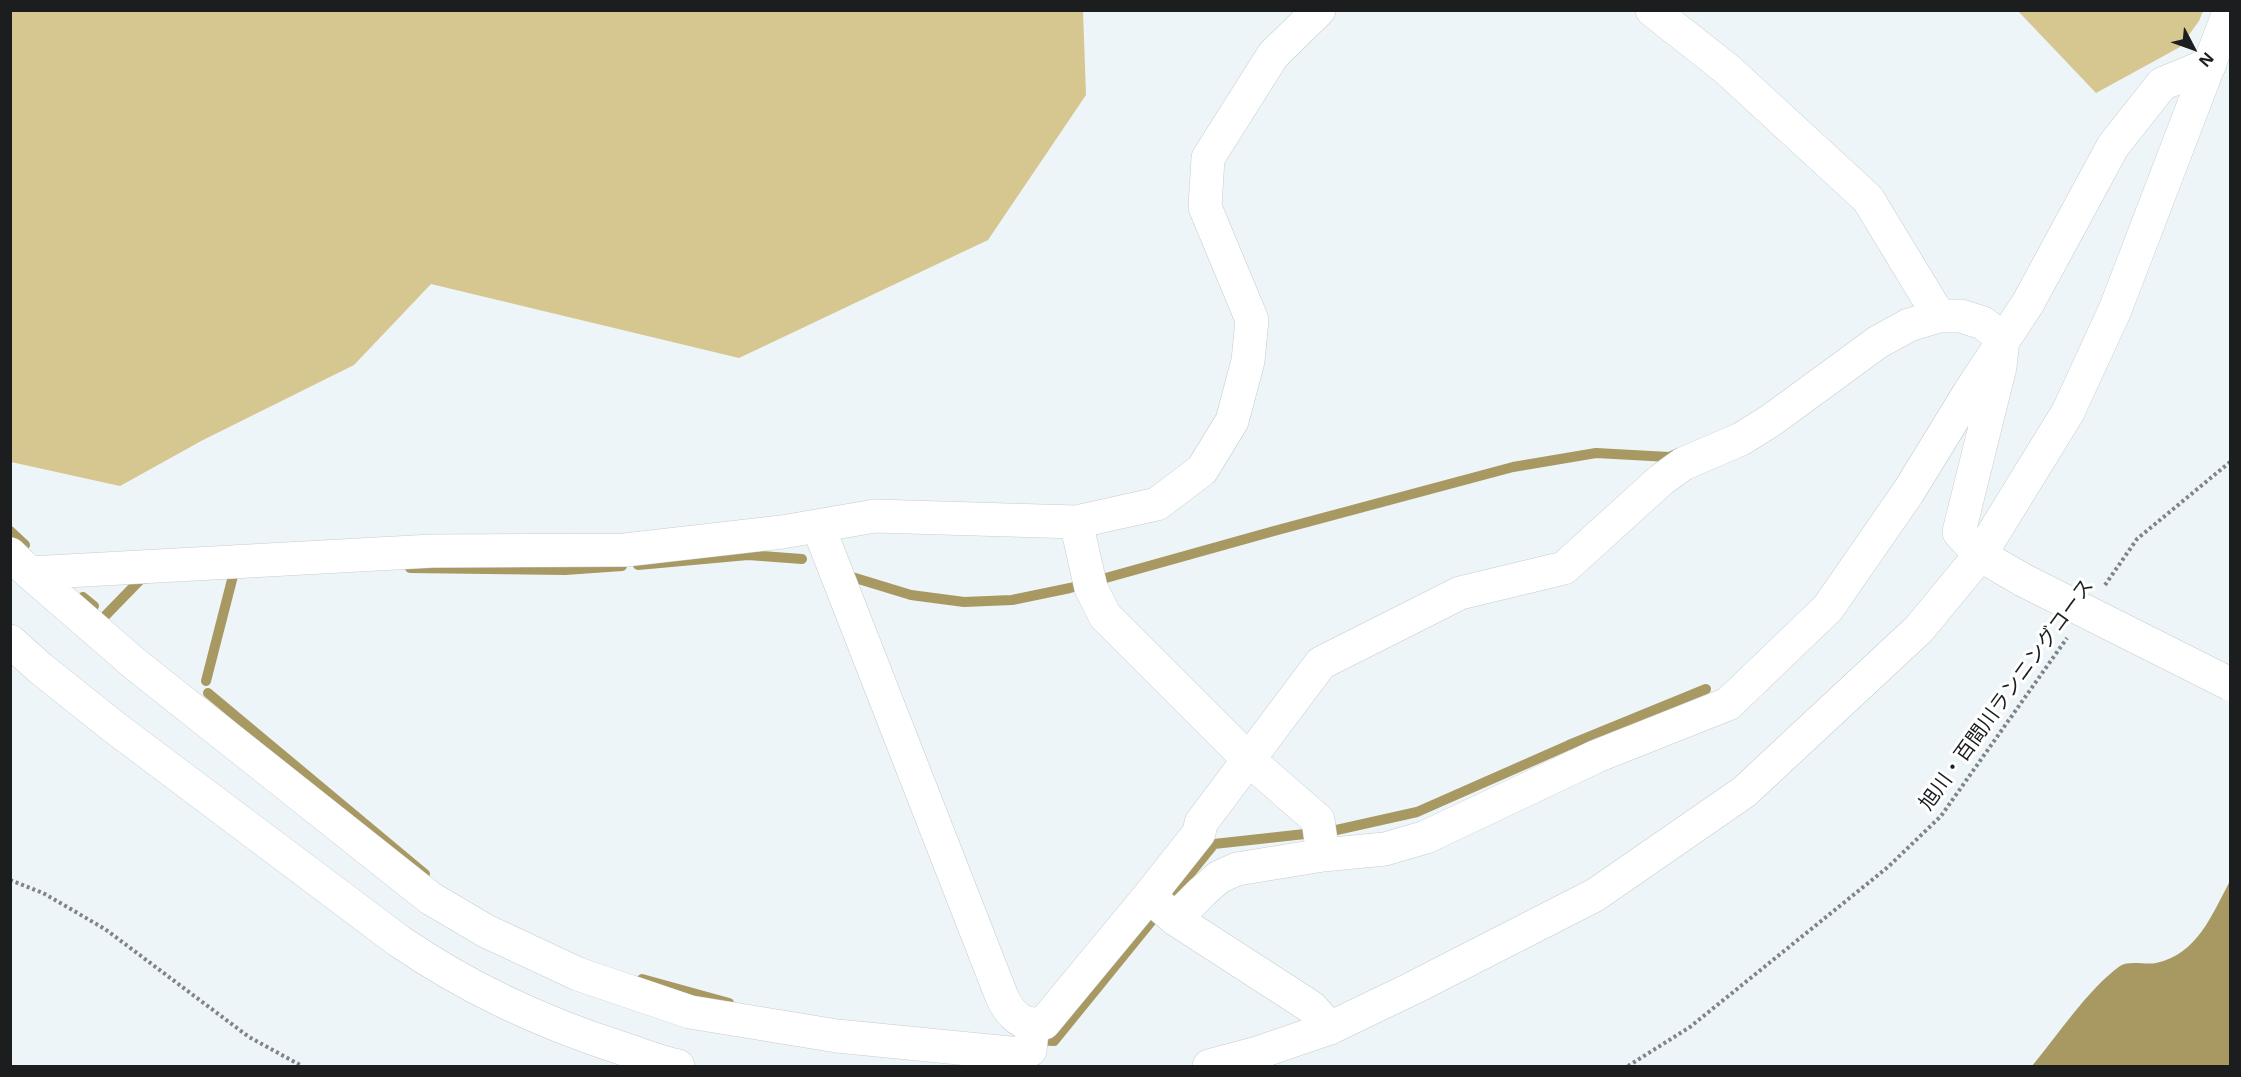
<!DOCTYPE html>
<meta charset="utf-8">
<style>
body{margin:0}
#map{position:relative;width:2241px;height:1077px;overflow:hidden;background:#eef5f8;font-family:"Open Sans",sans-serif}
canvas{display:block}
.frame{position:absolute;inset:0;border:12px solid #1b1d1e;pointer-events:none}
.north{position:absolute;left:2163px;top:18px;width:60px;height:60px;-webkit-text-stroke:4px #fff;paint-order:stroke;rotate:131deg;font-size:16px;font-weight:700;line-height:24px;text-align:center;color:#1b1d1e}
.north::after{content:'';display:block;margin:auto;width:21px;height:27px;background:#1b1d1e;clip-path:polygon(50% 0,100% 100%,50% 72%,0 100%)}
</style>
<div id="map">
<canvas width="2241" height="1077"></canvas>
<div class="frame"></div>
<div class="north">N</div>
</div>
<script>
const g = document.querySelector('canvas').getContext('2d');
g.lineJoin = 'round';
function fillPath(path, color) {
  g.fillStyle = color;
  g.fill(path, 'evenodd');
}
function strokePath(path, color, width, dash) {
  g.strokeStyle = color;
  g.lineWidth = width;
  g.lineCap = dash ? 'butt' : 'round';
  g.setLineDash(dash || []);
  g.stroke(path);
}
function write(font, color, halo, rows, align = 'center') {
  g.font = font + ' "Open Sans","Noto Sans JP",sans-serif';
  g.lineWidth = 6;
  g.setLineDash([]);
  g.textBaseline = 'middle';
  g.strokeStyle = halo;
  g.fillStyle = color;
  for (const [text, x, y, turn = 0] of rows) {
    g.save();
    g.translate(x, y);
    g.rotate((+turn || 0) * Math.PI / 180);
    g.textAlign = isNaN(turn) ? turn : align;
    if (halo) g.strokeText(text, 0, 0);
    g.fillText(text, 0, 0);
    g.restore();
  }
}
fillPath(new Path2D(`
 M11 10 1083 11 1086 95 988 240 739 358 431 284 354 365 203 440 120 486 11 462Z
 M2018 11H2203L2199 21 2180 47 2096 93Z`), '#d6c68f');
fillPath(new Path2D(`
 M2230 881V1066H2032C2058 1035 2088 989 2120 966 2129 960 2146 965 2156 963 2198 954 2212 914 2230 881Z`), '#a89861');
strokePath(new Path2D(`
 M10 531 25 545
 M638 565 748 555 802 559
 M410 568 565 570 622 566
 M852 577 911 595 964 602 1012 600 1070 588 1274 531 1513 467 1596 453 1669 457 1678 453
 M83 597 94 606
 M106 615 141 579 149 578
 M206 681 234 572
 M208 693 425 874
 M642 979 729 1003
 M1036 1040 1054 1041 1214 844 1332 831 1417 812 1569 745 1706 689`), '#a89861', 10);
const street = new Path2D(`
 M1652 10 1728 70 1868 199 1939 316
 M1076 522 1091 588 1105 616 1248 759 1318 820 1323 855
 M818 526 1002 997C1008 1010 1018 1023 1033 1024
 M10 554 30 573 135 664 430 898 486 931 578 974 690 1012 837 1036 1020 1054 1030 1050 1033 1024 1044 1023 1149 896
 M30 573 432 551 625 550 782 532 875 516 1076 522 1157 504 1202 470 1232 421 1248 361 1252 320 1205 207 1208 158 1273 55 1319 10
 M1175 919 1202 892 1219 877 1237 869 1323 855 1385 849 1426 837 1597 756 1728 704 1828 608 1909 491 1969 393 2028 303 2113 146 2162 84 2210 64
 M1330 1028 1311 1007 1175 919 1149 896 1199 833 1201 823 1321 663 1460 593 1564 568 1661 480 1683 464 1741 439 1770 421 1878 342 1909 325 1939 316H1961L1983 323 2003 339 2000 367 1959 532 1980 555`);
const secondary = new Path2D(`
 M1980 555 2023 580
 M10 641 40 668 114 727 399 941C469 989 540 1022 621 1048 640 1054 659 1062 678 1066
 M1209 1066 1254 1054 1330 1028 1413 988 1595 895 1744 792 1919 629 1980 555 2068 412 2115 310 2230 10`);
strokePath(street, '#c5cccf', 34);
strokePath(secondary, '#c5cccf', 34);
strokePath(new Path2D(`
 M2105 585 2137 539 2230 462
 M10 880 43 893 105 929 249 1037 302 1066
 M1628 1066 1690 1027 1888 867 1941 816 2067 638`), '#7f8486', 4, [3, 3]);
strokePath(street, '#fff', 33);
strokePath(secondary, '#fff', 33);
const secondaryBridge = new Path2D(`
 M2023 580 2230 684`);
strokePath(secondaryBridge, '#c5cccf', 34, []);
strokePath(secondaryBridge, '#fff', 33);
write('20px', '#1b1d1e', '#fff', [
 ["旭川・百間川ランニングコース",2007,695,-54]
]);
</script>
